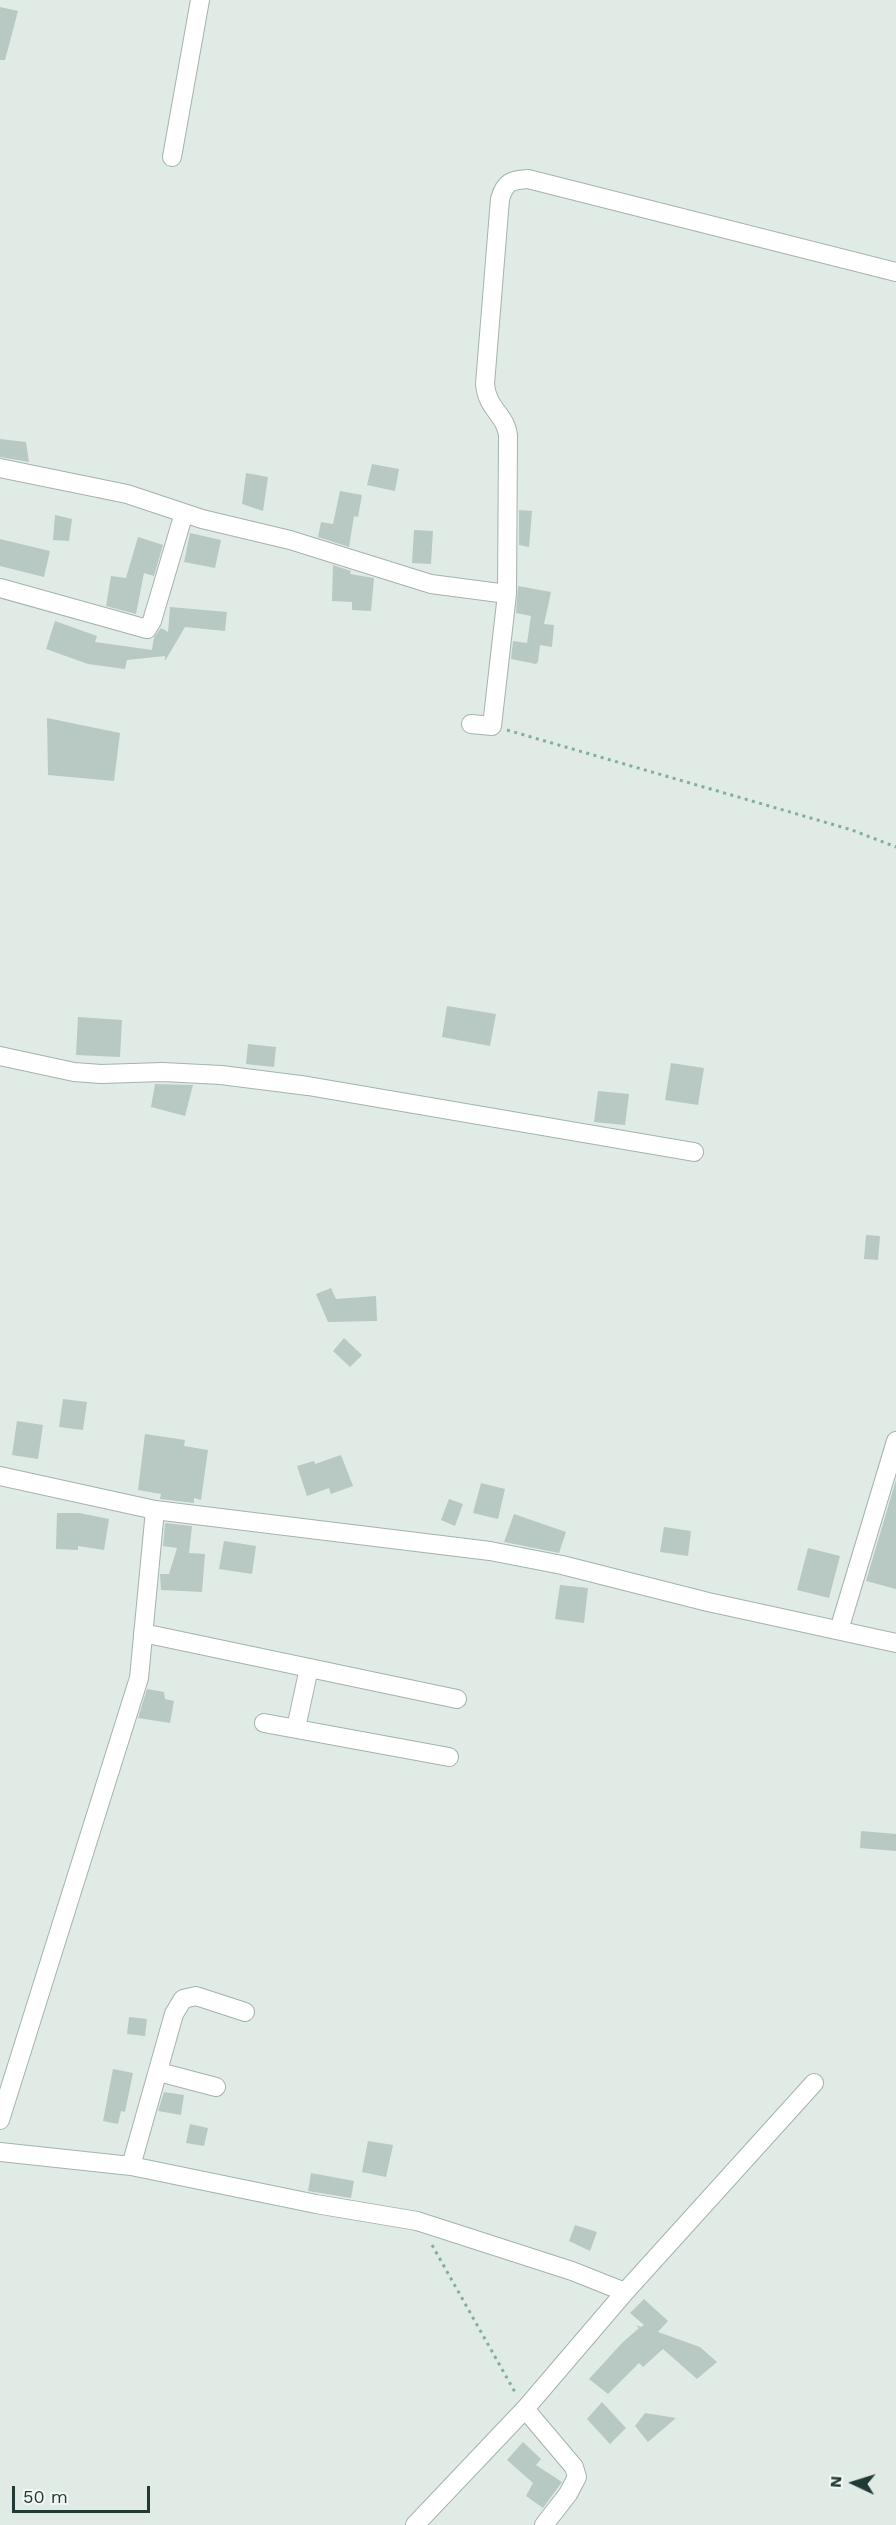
<!DOCTYPE html>
<style>
body{margin:0}
#map{position:relative;width:896px;height:2525px;overflow:hidden;background:#e0ebe6;font-family:"Work Sans",sans-serif}
canvas{display:block}
.north{position:absolute;left:824px;top:2453px;width:60px;height:60px;-webkit-text-stroke:4px #f0f7f4;paint-order:stroke;rotate:274deg;font-size:16px;font-weight:700;line-height:24px;text-align:center;color:#213b34}
.north::after{content:'';display:block;margin:auto;width:21px;height:27px;background:#213b34;clip-path:polygon(50% 0,100% 100%,50% 72%,0 100%)}
.scale{position:absolute;left:12px;top:2486px;width:138px;height:27px;box-sizing:border-box;border:3px solid #213b34;border-top:0;padding-left:8px;font-size:18px;line-height:21px;white-space:nowrap;color:#213b34;-webkit-text-stroke:4px #f0f7f4;paint-order:stroke}
</style>
<div id="map">
<canvas width="896" height="2525"></canvas>
<div class="north">N</div>
<div class="scale">50 m</div>
</div>
<script>
const g = document.querySelector('canvas').getContext('2d');
g.lineJoin = 'round';
function fillPath(path, color) {
  g.fillStyle = color;
  g.fill(path, 'evenodd');
}
function strokePath(path, color, width, dash) {
  g.strokeStyle = color;
  g.lineWidth = width;
  g.lineCap = dash ? 'butt' : 'round';
  g.setLineDash(dash || []);
  g.stroke(path);
}
fillPath(new Path2D(`
 M0 7 18 11 5 60H0Z
 M0 439 26 442 29 462 0 457Z
 M372 464 399 469 395 491 367 485Z
 M246 473 268 477 263 511 242 504Z
 M340 491 362 495 358 517 354 516 349 547 318 537 321 522 333 524Z
 M519 510 532 511 529 547 519 545Z
 M55 515 72 519 69 541 53 540Z
 M414 530 433 531 431 564 412 563Z
 M190 533 221 540 215 568 184 562Z
 M138 537 163 545 154 576 144 573 136 614 106 606 111 576 126 578Z
 M0 539 50 551 44 577 0 566Z
 M333 565 351 571 350 574 374 578 371 611 352 610V602L332 601Z
 M518 586 551 592 544 624 554 625 552 647 540 645 538 662 536 664 511 659 513 641 527 643 531 616 516 613Z
 M170 607 227 612 225 631 185 627 165 661V656L127 660 125 669 88 664 46 649 55 621 97 636 95 642 152 650 154 637 161 628 168 632Z
 M47 718 120 733 114 781 48 775Z
 M447 1006 496 1014 490 1046 442 1037Z
 M78 1017 122 1020 120 1057 76 1055Z
 M248 1044 276 1047 274 1067 246 1064Z
 M671 1063 704 1068 698 1105 665 1100Z
 M155 1084 193 1085 185 1116 151 1107Z
 M598 1091 629 1094 625 1125 594 1122Z
 M866 1235 880 1236 878 1260 864 1259Z
 M331 1288 336 1299 376 1296 377 1321 328 1322 316 1294Z
 M344 1338 362 1355 350 1367 333 1351Z
 M63 1399 87 1402 83 1430 59 1427Z
 M17 1421 43 1425 38 1459 12 1455Z
 M145 1434 185 1440 184 1446 208 1450 201 1500 194 1498V1503L160 1499 161 1494 138 1490Z
 M341 1455 353 1486 331 1494 329 1488 307 1496 297 1466 314 1461 315 1464Z
 M896 1480V1589L866 1581Z
 M481 1483 505 1489 498 1519 473 1513Z
 M449 1499 463 1504 455 1526 441 1520Z
 M57 1513H79L109 1519 104 1550 78 1546V1550L56 1549Z
 M514 1514 566 1532 559 1553 504 1542Z
 M165 1523 192 1526 189 1553 205 1554 202 1592 161 1590 160 1574H169L177 1548 163 1546Z
 M664 1527 691 1531 688 1556 660 1552Z
 M224 1541 256 1546 252 1574 219 1569Z
 M808 1548 840 1556 829 1598 797 1590Z
 M560 1585 588 1588 584 1623 555 1619Z
 M147 1689 164 1692 165 1699 174 1701 170 1723 138 1718Z
 M861 1831 896 1834V1851L860 1848Z
 M129 2017 147 2019 145 2036 127 2034Z
 M113 2069 133 2073 125 2112 121 2111 118 2124 103 2121Z
 M164 2092 184 2095 181 2115 158 2111Z
 M190 2124 208 2128 204 2146 186 2143Z
 M368 2141 393 2145 386 2177 362 2172Z
 M311 2173 354 2181 351 2198 308 2191Z
 M575 2225 597 2232 590 2251 569 2241Z
 M644 2299 668 2321 658 2332 700 2347 717 2362 697 2379 663 2349 643 2367 639 2363 608 2394 589 2379 622 2343 639 2328 636 2325 641 2327 644 2325 630 2313Z
 M602 2402 626 2428 610 2444 587 2419Z
 M645 2413 676 2418 648 2442 635 2426Z
 M523 2442 541 2459 536 2465 562 2482 543 2508 526 2496 533 2483 507 2460Z`), '#b8c8c2');
const minor = new Path2D(`
 M172 157 200 0
 M0 468 127 494 202 519 290 540 431 584 507 594
 M0 588 147 629 152 621 184 513
 M471 724 492 726 507 594 508 436C506 414 487 410 485 384L500 199C505 182 511 180 528 179L896 272
 M0 1056 74 1072 101 1074 163 1072 221 1075 308 1086 694 1152
 M0 1476 155 1510 490 1551 562 1565 708 1602 896 1643
 M839 1630 896 1441
 M143 1633 457 1699
 M264 1723 449 1757
 M296 1728 309 1668
 M159 2072 216 2087
 M0 2120 139 1678 155 1510
 M0 2152 131 2166 316 2204 417 2221 572 2271 625 2292 525 2409 415 2525
 M131 2166 174 2014 183 1999 196 1996 245 2012
 M625 2292 814 2083
 M525 2409 574 2467 577 2477 568 2494 544 2525`);
strokePath(minor, '#a3b3ad', 20);
strokePath(new Path2D(`
 M507 730 852 830 896 847
 M432 2245 516 2394`), '#80afa0', 3, [3, 4.5]);
strokePath(minor, '#fff', 18);
</script>
